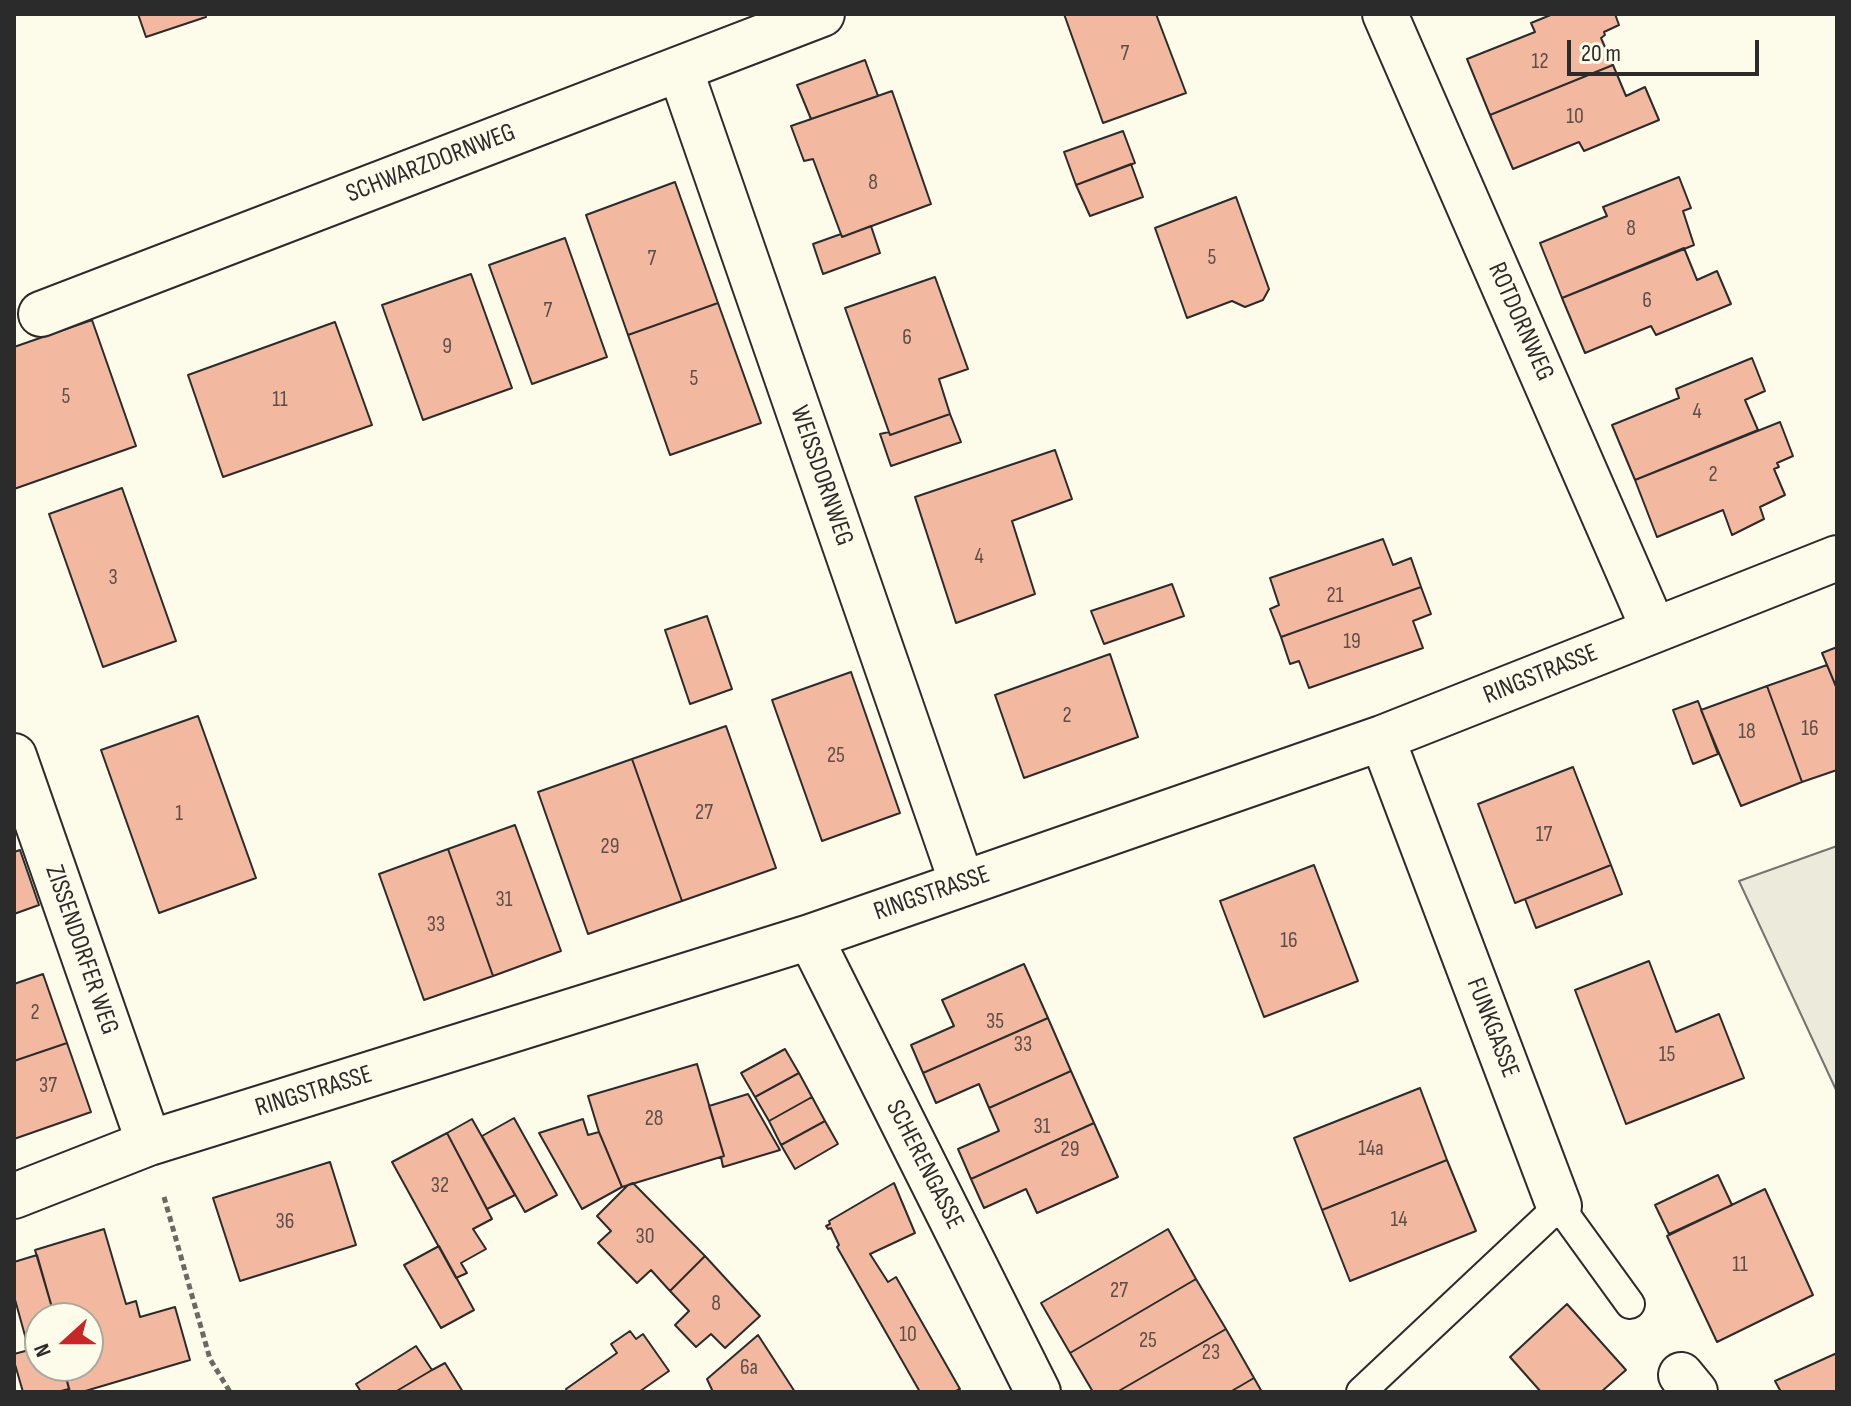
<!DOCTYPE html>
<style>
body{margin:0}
#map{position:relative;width:1851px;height:1406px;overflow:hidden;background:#fdfbea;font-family:"Sofia Sans Condensed",sans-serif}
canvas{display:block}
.frame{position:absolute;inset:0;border:16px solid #2b2b2b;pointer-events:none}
.north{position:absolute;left:24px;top:1302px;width:80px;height:80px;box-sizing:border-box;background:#fdfbea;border:2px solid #a9a89e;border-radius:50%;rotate:249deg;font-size:22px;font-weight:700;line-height:32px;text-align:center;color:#2b2b2b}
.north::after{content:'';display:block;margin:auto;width:28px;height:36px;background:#c62828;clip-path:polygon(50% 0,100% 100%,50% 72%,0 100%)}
.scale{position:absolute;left:1567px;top:40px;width:192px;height:36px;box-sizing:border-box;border:4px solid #2b2b2b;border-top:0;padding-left:10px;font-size:24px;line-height:28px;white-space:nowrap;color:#2b2b2b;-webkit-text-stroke:6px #fdfbea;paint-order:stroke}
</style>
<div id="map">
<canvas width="1851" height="1406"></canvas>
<div class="frame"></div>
<div class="north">N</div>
<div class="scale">20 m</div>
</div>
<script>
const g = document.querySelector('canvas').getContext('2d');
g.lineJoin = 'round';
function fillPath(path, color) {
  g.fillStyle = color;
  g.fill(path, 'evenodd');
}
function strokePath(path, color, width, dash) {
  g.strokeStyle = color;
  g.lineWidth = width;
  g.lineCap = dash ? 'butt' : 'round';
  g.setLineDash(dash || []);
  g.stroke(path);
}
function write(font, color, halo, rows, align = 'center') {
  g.font = font + ' "Sofia Sans Condensed",sans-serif';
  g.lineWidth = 6;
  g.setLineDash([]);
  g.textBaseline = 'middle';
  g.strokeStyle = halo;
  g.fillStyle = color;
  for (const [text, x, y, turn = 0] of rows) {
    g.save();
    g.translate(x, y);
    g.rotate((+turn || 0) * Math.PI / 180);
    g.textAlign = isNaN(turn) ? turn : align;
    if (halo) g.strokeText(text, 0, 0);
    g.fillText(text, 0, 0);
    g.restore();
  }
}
const green = new Path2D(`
 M1837 846V1092L1739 881Z`);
fillPath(green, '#ecebdb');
strokePath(green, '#74746e', 2);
const building = new Path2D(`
 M138 14H205L206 17 146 37Z
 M1064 14H1156L1186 93 1103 123Z
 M1553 14H1615L1619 25 1604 32 1605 35 1601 38 1613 65 1490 115 1467 59 1535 32 1531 23Z
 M865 60 878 96 811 119 797 85Z
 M1613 65 1626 96 1645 87 1659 120 1584 151 1579 142 1513 169 1490 115Z
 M892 91 931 204 842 237 813 159 804 161 791 126Z
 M1123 131 1135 163 1076 185 1064 152Z
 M1131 164 1143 197 1090 216 1076 185Z
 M1679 177 1691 208 1683 211 1694 245 1562 298 1540 243 1607 216 1603 207Z
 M675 182 718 303 628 335 586 215Z
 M1236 197 1269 289 1263 300 1245 307 1232 301 1187 318 1155 228Z
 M871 226 880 253 823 274 813 244 841 234 842 237Z
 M565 238 607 357 532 384 489 265Z
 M1684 248 1697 280 1717 271 1731 304 1656 335 1651 326 1585 353 1562 298Z
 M471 274 512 388 423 420 382 305Z
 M935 277 968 369 939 379 950 414 890 435 845 308Z
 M718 303 761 423 670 455 628 335Z
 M92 320 136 446 14 489V347Z
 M335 322 372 425 223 477 188 375Z
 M1752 358 1765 391 1745 400 1758 430 1635 480 1612 425 1679 398 1676 389Z
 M950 414 961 442 891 466 880 434 889 432 890 435Z
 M1780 422 1793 456 1777 463 1779 467 1774 469 1785 495 1760 507 1764 519 1732 535 1723 510 1657 537 1635 480Z
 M1055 450 1072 499 1012 521 1035 594 956 623 915 497Z
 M122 488 176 641 103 667 49 514Z
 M1383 539 1393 565 1411 558 1421 587 1281 637 1270 609 1279 605 1270 578Z
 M1172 584 1184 616 1104 644 1091 611Z
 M1421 587 1431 614 1413 621 1423 648 1309 688 1299 661 1290 664 1281 637Z
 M707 616 732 689 690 704 665 630Z
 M1837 647V689L1822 653Z
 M1110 654 1138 737 1024 778 995 695Z
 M1827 665 1837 689V770L1802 782 1767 686Z
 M851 672 900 813 822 841 772 700Z
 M1767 686 1802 782 1741 806 1701 710Z
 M1698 701 1718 754 1693 764 1673 710Z
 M198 716 256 878 159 913 101 750Z
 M726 726 776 868 682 901 632 759Z
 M632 759 682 901 588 934 538 792Z
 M1573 767 1611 865 1515 903 1478 804Z
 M515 825 561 951 493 976 448 849Z
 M448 849 493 976 424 1000 379 874Z
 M20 850 39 905 14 914V852Z
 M1314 865 1358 981 1264 1017 1220 901Z
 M1611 865 1622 894 1536 928 1525 899Z
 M1649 961 1676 1032 1719 1014 1744 1078 1626 1124 1575 990Z
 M1024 964 1048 1018 923 1073 911 1045 954 1026 942 1000Z
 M43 974 67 1043 14 1061V984Z
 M1048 1018 1071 1071 989 1108 979 1084 936 1103 923 1073Z
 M67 1043 91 1112 14 1139V1061Z
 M785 1049 799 1073 755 1097 741 1073Z
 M697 1064 724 1156 622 1187 599 1132 588 1096Z
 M1071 1071 1094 1123 971 1179 958 1149 999 1131 989 1108Z
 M799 1073 812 1097 769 1121 755 1097Z
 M1420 1088 1447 1160 1322 1210 1294 1138Z
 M748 1094 780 1150 723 1167 721 1157 724 1156 709 1106Z
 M812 1097 825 1121 781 1145 769 1121Z
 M514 1118 557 1195 525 1212 482 1136Z
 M472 1119 515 1195 487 1209 447 1133Z
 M583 1119 588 1135 599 1132 622 1187 582 1209 539 1133Z
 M825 1121 838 1144 795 1169 781 1145Z
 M1094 1123 1118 1177 1037 1213 1026 1189 984 1208 971 1179Z
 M447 1133 492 1219 473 1229 486 1249 461 1263 467 1273 456 1278 392 1162Z
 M1447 1160 1476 1231 1350 1281 1322 1210Z
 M330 1162 356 1245 240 1281 213 1198Z
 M1718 1175 1732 1205 1669 1234 1655 1205Z
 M633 1183 705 1256 670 1291 651 1270 637 1283 598 1243 611 1231 597 1216 628 1185Z
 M894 1183 915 1233 870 1254 888 1282 896 1277 960 1389 954 1392H920L837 1247 839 1245 831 1228 828 1229 826 1226 830 1224 829 1221Z
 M1765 1189 1813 1295 1717 1342 1667 1236Z
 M104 1229 126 1304 136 1301 140 1317 175 1307 190 1360 82 1392H70L63 1366H88V1318H55L35 1250Z
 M1168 1229 1196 1279 1070 1353 1041 1303Z
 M439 1246 474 1310 441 1328 404 1265Z
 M37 1255 55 1318H40V1366H63L69 1389 57 1392H23L14 1361V1354L29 1350 14 1296V1262Z
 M705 1256 760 1316 725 1348 711 1334 696 1347 675 1325 689 1311 670 1291Z
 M1196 1279 1226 1329 1117 1392H1093L1070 1353Z
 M1567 1304 1626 1370 1601 1392H1541L1510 1357Z
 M1226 1329 1254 1378 1230 1392H1117Z
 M630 1331 636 1339 643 1334 669 1371 639 1392H567L566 1389 617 1353 611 1344Z
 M758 1335 795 1392H713L707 1379Z
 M416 1346 432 1370 395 1392H361L356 1384Z
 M1837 1353V1392H1781L1775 1381Z
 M445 1363 463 1392H395L432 1370Z
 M1254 1378 1262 1392H1230Z`);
fillPath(building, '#f2b8a0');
strokePath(building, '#2b2b2b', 2);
const lane = new Path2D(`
 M1361 1392 1559 1206 1630 1304`);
const street = new Path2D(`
 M1385 14 1654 630
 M680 69 962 883
 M41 314 822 14
 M1382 738 1559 1206
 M14 756 149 1143
 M810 937 1038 1392
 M14 1196 149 1143 810 937 1382 738 1837 558
 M1681 1375 1695 1392`);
strokePath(lane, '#2b2b2b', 32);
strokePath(street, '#2b2b2b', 48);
strokePath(new Path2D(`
 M164 1197 210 1359 230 1392`), '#6a6964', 5, [6, 4]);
strokePath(lane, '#fdfbea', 28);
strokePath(street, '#fdfbea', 44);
write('22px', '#5d4e48', null, [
 ["7",1125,54],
 ["12",1540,62],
 ["10",1575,117],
 ["8",873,183],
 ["8",1631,229],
 ["5",1212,258],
 ["7",652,259],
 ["6",1647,301],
 ["7",548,311],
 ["6",907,338],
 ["9",447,347],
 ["5",694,379],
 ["5",66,397],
 ["11",280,400],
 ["4",1697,412],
 ["2",1713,475],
 ["4",979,557],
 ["3",113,578],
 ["21",1335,596],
 ["19",1352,642],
 ["2",1067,716],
 ["16",1810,729],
 ["18",1747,732],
 ["25",836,756],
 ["27",704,813],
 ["1",179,814],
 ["17",1544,835],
 ["29",610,847],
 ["31",504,900],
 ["33",436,925],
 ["16",1289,941],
 ["2",35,1013],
 ["35",995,1022],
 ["33",1023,1045],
 ["15",1667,1055],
 ["37",48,1086],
 ["28",654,1119],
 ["31",1042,1127],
 ["14a",1371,1149],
 ["29",1070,1150],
 ["32",440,1186],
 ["14",1399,1220],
 ["36",285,1222],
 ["30",645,1237],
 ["11",1740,1265],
 ["27",1119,1291],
 ["8",716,1304],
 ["10",908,1335],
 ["25",1148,1341],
 ["23",1211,1353],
 ["6a",749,1368]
]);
write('26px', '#2b2b2b', '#fdfbea', [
 ["SCHWARZDORNWEG",431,164,-21],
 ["ROTDORNWEG",1520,322,66],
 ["WEISSDORNWEG",821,476,71],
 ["RINGSTRASSE",1541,675,-22],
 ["RINGSTRASSE",932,894,-19],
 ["ZISSENDORFER WEG",81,950,71],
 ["FUNKGASSE",1492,1028,69],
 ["RINGSTRASSE",314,1092,-17],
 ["SCHERENGASSE",924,1165,63]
]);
</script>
